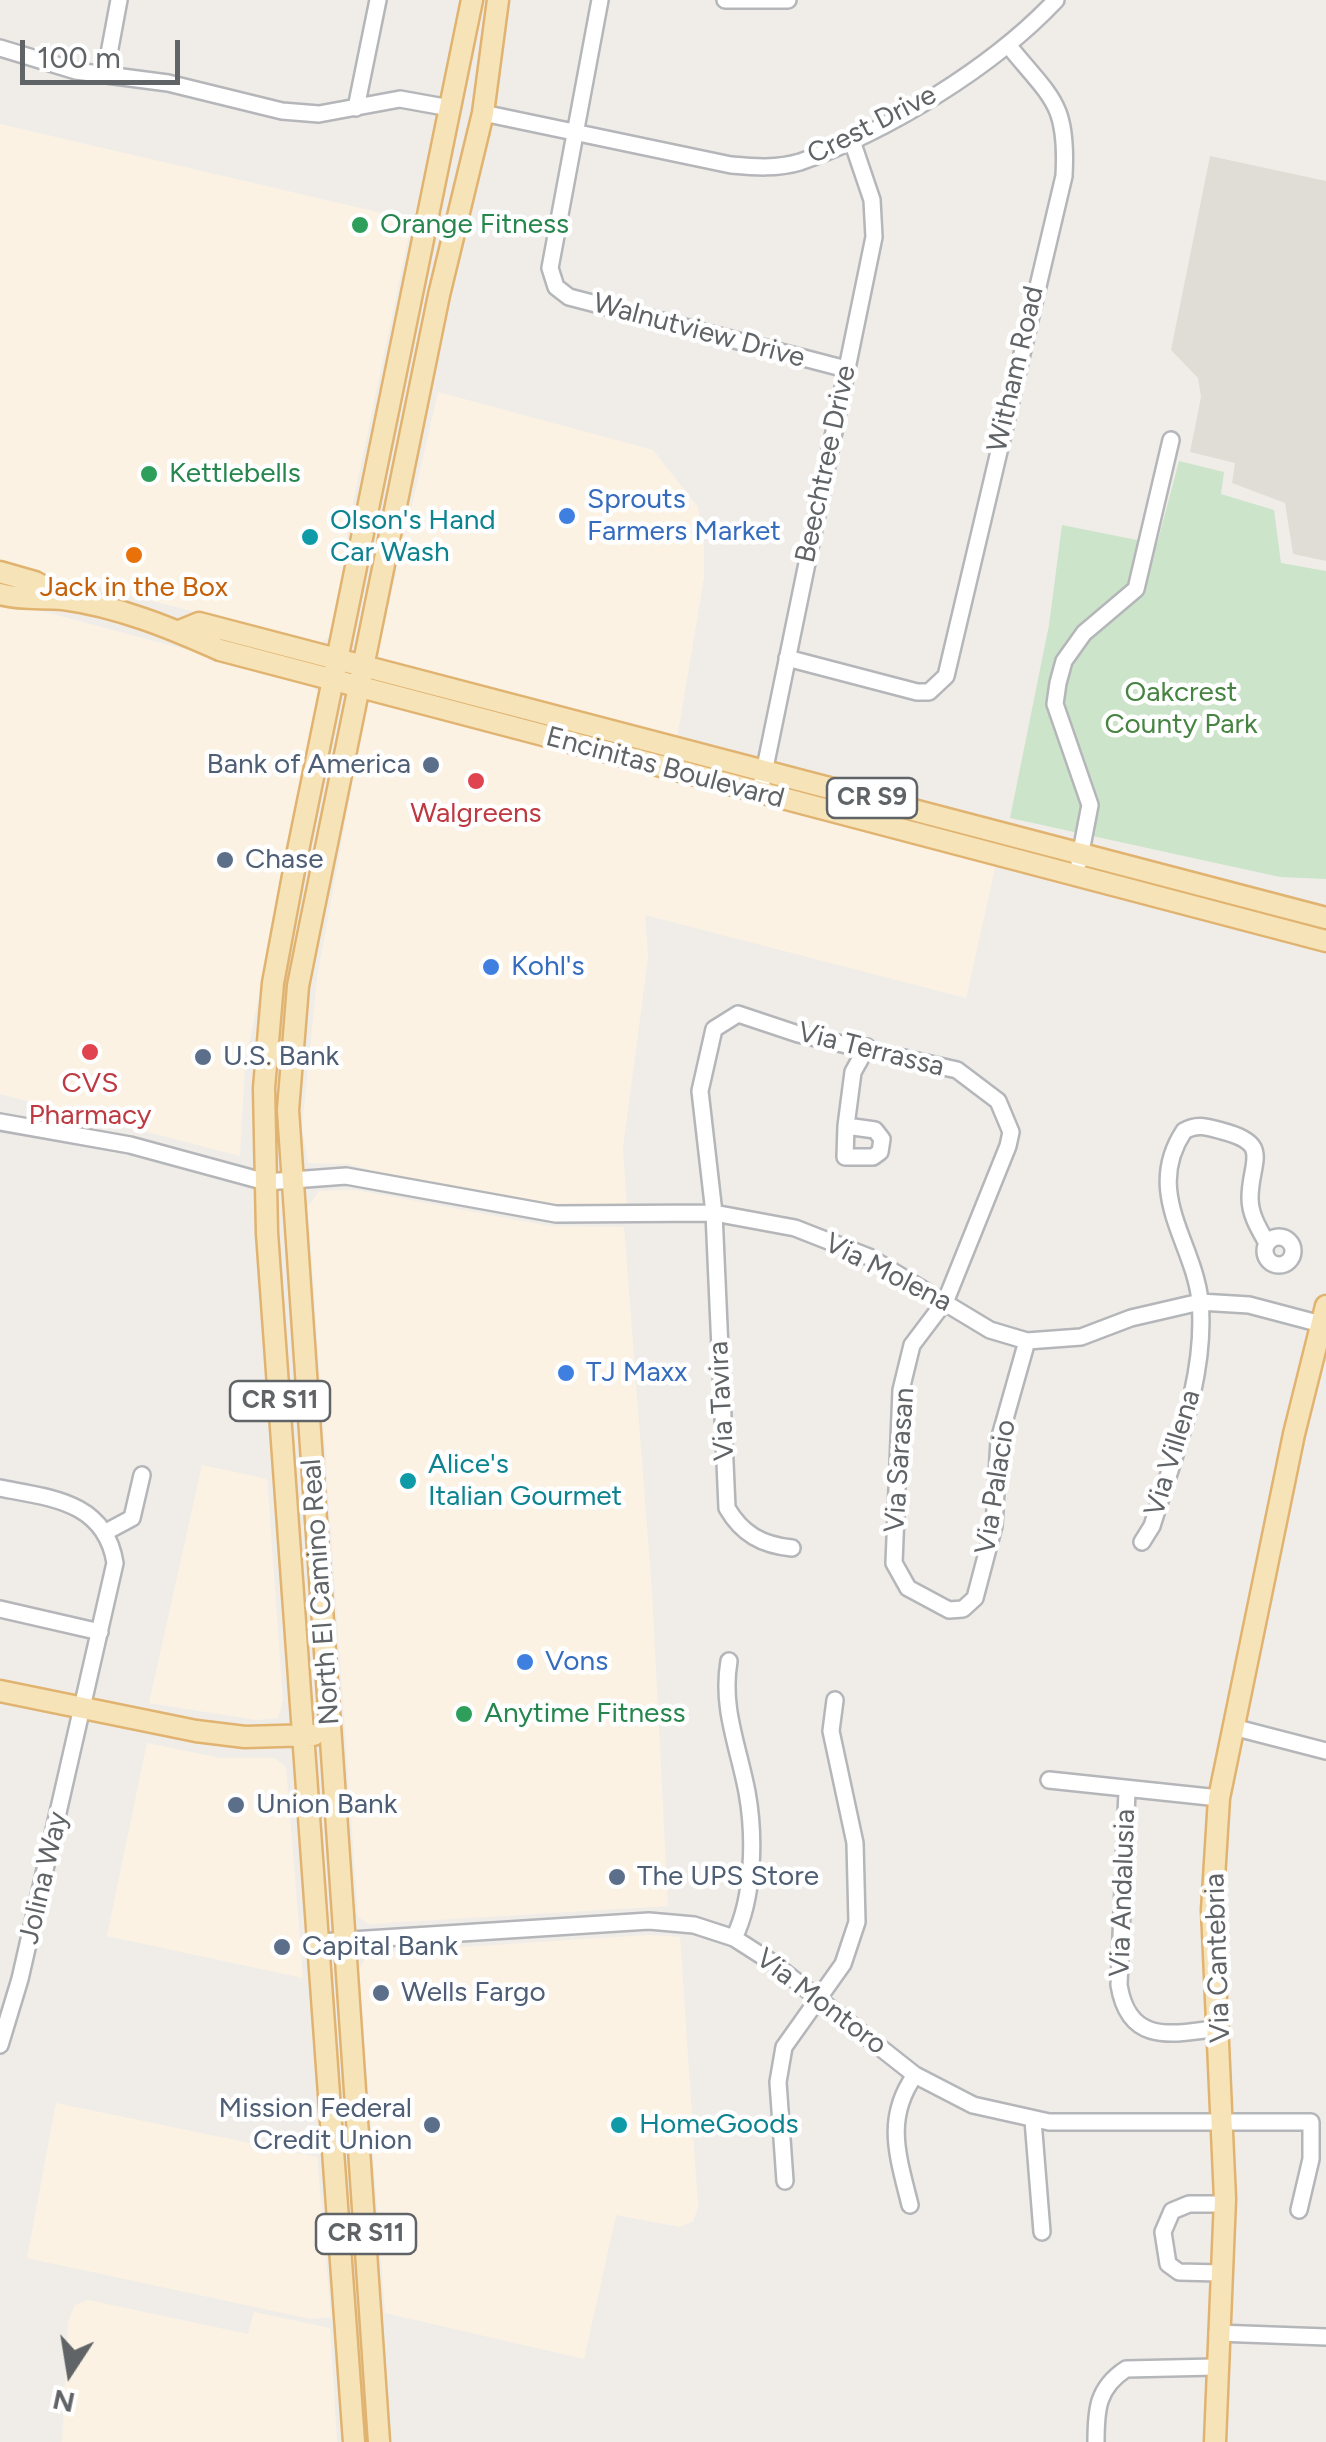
<!DOCTYPE html>
<style>
body{margin:0}
#map{position:relative;width:1326px;height:2442px;overflow:hidden;background:#f0ede9;font-family:Figtree,sans-serif}
canvas{display:block}
.north{position:absolute;left:20px;top:2322px;width:100px;height:100px;-webkit-text-stroke:8px #fff;paint-order:stroke;rotate:192deg;font-size:28px;font-weight:700;line-height:40px;text-align:center;color:#606467}
.north::after{content:'';display:block;margin:auto;width:35px;height:45px;background:#606467;clip-path:polygon(50% 0,100% 100%,50% 72%,0 100%)}
.scale{position:absolute;left:20px;top:40px;width:160px;height:45px;box-sizing:border-box;border:5px solid #606467;border-top:0;padding-left:12px;font-size:30px;line-height:35px;white-space:nowrap;color:#606467;-webkit-text-stroke:8px #fff;paint-order:stroke}
</style>
<div id="map">
<canvas width="1326" height="2442"></canvas>
<div class="north">N</div>
<div class="scale">100 m</div>
</div>
<script>
const g = document.querySelector('canvas').getContext('2d');
g.lineJoin = 'round';
function fillPath(path, color) {
  g.fillStyle = color;
  g.fill(path, 'evenodd');
}
function strokePath(path, color, width, dash) {
  g.strokeStyle = color;
  g.lineWidth = width;
  g.lineCap = dash ? 'butt' : 'round';
  g.setLineDash(dash || []);
  g.stroke(path);
}
function write(font, color, halo, rows, align = 'center') {
  g.font = font + ' Figtree,sans-serif';
  g.lineWidth = 9;
  g.setLineDash([]);
  g.textBaseline = 'middle';
  g.strokeStyle = halo;
  g.fillStyle = color;
  for (const [text, x, y, turn = 0] of rows) {
    g.save();
    g.translate(x, y);
    g.rotate((+turn || 0) * Math.PI / 180);
    g.textAlign = isNaN(turn) ? turn : align;
    if (halo) g.strokeText(text, 0, 0);
    g.fillText(text, 0, 0);
    g.restore();
  }
}
fillPath(new Path2D(`
 M0 124 412 220 348 527 344 578 332 635 320 643 0 563Z
 M438 392 653 450 698 507 704 540V578L676 744 375 665Z
 M0 600 304 681 321 694 245 1064 240 1156 0 1094Z
 M368 697 997 859 966 998 645 915 648 958 623 1147 627 1210 542 1208 414 1183 349 1164 308 1163 302 1128 317 978Z
 M356 1190 549 1226 624 1227 652 1593 668 1906 369 1924 358 1917 308 1207 319 1191Z
 M202 1465 267 1479 283 1700 278 1718 256 1720 149 1703Z
 M147 1743 220 1758H274L286 1767 303 1978 107 1936Z
 M649 1935 680 1937 698 2207 693 2221 680 2227 616 2215 584 2359 385 2313 359 1970 368 1953Z
 M56 2103 317 2157 331 2317 311 2319 27 2258Z
 M88 2300 248 2334 254 2312 330 2328 337 2442H62L68 2322 75 2305Z`), '#fbf2e3');
fillPath(new Path2D(`
 M1210 156 1326 181V561L1293 554 1285 503 1232 483 1235 463 1190 452 1201 397 1198 378 1171 350Z`), '#e0ddd7');
fillPath(new Path2D(`
 M1179 461 1224 472 1221 494 1274 510 1281 563 1326 571V879L1280 877 1010 818 1049 625 1062 525 1157 544Z`), '#cce4c9');
const minor = new Path2D(`
 M600 0 550 268 556 287 569 297 846 369
 M725 0H788
 M0 48 76 71 168 83 282 111 319 114 400 99 450 108
 M105 75 119 0
 M356 108 378 0
 M483 113 731 165C754 167 777 169 800 162 887 132 993 67 1056 0
 M787 658 917 692H929L946 676 1064 176C1068 103 1052 99 1008 45
 M760 792 874 237 872 200 851 138
 M1079 862 1090 805 1055 704 1058 683 1064 661 1084 633 1136 589 1171 440
 M0 1122 130 1145 266 1182 346 1176 556 1214 714 1213 795 1228 869 1257 990 1330 1027 1341 1081 1337 1131 1318 1200 1302 1249 1305 1321 1324
 M846 1126 875 1130 882 1139 880 1152 873 1157H845Z
 M846 1126 853 1072 867 1047
 M1265 1251a14 14 0 1 1 28 0a14 14 0 1 1-28 0Z
 M0 1488C50 1498 105 1501 115 1563L20 1979 0 2045
 M104 1533 132 1518 142 1475
 M1142 1542 1152 1526C1174 1454 1207 1378 1200 1301 1194 1242 1143 1193 1184 1131 1197 1123 1208 1127 1222 1131 1273 1144 1250 1161 1250 1198 1250 1215 1259 1229 1267 1243
 M792 1548C762 1545 742 1534 727 1508L714 1213 700 1091 714 1029 738 1014 798 1034 957 1070 998 1101 1011 1132 1008 1146 946 1300 912 1345 901 1390 894 1563 908 1588 949 1610 963 1609 975 1598 994 1526 999 1440 1027 1341
 M0 1609 100 1632
 M729 1661C721 1708 738 1745 747 1792 755 1836 754 1897 734 1938
 M1233 1727 1326 1751
 M1049 1780 1219 1798
 M1127 1791 1119 1985C1129 2046 1173 2034 1220 2028
 M320 1942 649 1921 694 1925 734 1938 773 1963 915 2075 973 2105 1049 2122H1311V2159L1299 2210
 M1033 2120 1042 2232
 M785 2181 778 2082 784 2047 843 1964 857 1922 855 1843 831 1731 835 1700
 M910 2205C898 2156 884 2119 915 2075
 M1220 2273 1179 2272 1168 2264 1163 2232 1172 2211 1189 2204H1225
 M1217 2333 1326 2337
 M1096 2442C1096 2410 1097 2388 1126 2369L1215 2367`);
const major = new Path2D(`
 M0 572 35 582 63 598
 M0 594C20 600 42 597 63 599 117 606 171 628 220 650L1326 941
 M182 630 199 623 1326 918
 M0 1691 196 1731 245 1737 314 1735
 M354 2442 267 1233 264 1088 273 983 295 865 472 0
 M379 2442 288 1110 298 986 308 936 439 295 483 113 498 0
 M1215 2442 1225 2199 1212 1910 1219 1798 1294 1434 1326 1306`);
strokePath(minor, '#b4b6b9', 20);
strokePath(major, '#e1b371', 25);
strokePath(minor, '#fff', 15);
strokePath(major, '#f6e4b8', 20);
for (const [x, y, r, color] of [
 [360,225,10,"#2e9e5b"],
 [149,474,10,"#2e9e5b"],
 [567,516,10,"#3f7fe0"],
 [310,537,10,"#0f9aa8"],
 [134,555,10,"#e8710a"],
 [431,765,10,"#5c6f8a"],
 [476,781,10,"#e0444e"],
 [225,860,10,"#5c6f8a"],
 [491,967,10,"#3f7fe0"],
 [90,1052,10,"#e0444e"],
 [203,1057,10,"#5c6f8a"],
 [566,1373,10,"#3f7fe0"],
 [408,1481,10,"#0f9aa8"],
 [525,1662,10,"#3f7fe0"],
 [464,1714,10,"#2e9e5b"],
 [236,1805,10,"#5c6f8a"],
 [617,1877,10,"#5c6f8a"],
 [282,1947,10,"#5c6f8a"],
 [381,1993,10,"#5c6f8a"],
 [432,2125,10,"#5c6f8a"],
 [619,2125,10,"#0f9aa8"]
]) {
  const dot = new Path2D();
  dot.arc(x, y, r, 0, 2 * Math.PI);
  g.fillStyle = color;
  g.fill(dot);
  strokePath(dot, '#fff', 4);
}
for (const [x, y, w] of [
 [872,798,90],
 [280,1401,100],
 [366,2234,100]
]) {
  const box = new Path2D();
  box.roundRect(x - w / 2, y - 20, w, 40, 8);
  g.fillStyle = '#fff';
  g.fill(box);
  strokePath(box, '#606467', 2.5);
}
write('bold 25px', '#606467', null, [
 ["CR S9",872,798],
 ["CR S11",280,1401],
 ["CR S11",366,2234]
]);
write('28px', '#606467', '#fff', [
 ["Crest Drive",872,125,-27],
 ["Walnutview Drive",699,331,15],
 ["Witham Road",1016,369,-77],
 ["Beechtree Drive",826,464,-78],
 ["Encinitas Boulevard",665,768,15],
 ["Via Terrassa",871,1050,14],
 ["Via Molena",888,1273,27],
 ["Via Tavira",722,1401,-93],
 ["Via Villena",1173,1453,-73],
 ["Via Sarasan",900,1460,-86],
 ["Via Palacio",996,1487,-81],
 ["North El Camino Real",321,1592,-94],
 ["Jolina Way",44,1878,-77],
 ["Via Andalusia",1123,1893,-88],
 ["Via Cantebria",1218,1958,-92],
 ["Via Montoro",821,2002,37]
]);
write('28px', '#27864d', '#fff', [
 ["Orange Fitness",380,225],
 ["Kettlebells",169,474],
 ["Anytime Fitness",484,1714]
], 'left');
write('28px', '#366cbe', '#fff', [
 ["Sprouts",587,500],
 ["Farmers Market",587,532],
 ["Kohl's",511,967],
 ["TJ Maxx",586,1373],
 ["Vons",545,1662]
], 'left');
write('28px', '#0d838f', '#fff', [
 ["Olson's Hand",330,521],
 ["Car Wash",330,553],
 ["Alice's",428,1465],
 ["Italian Gourmet",428,1497],
 ["HomeGoods",639,2125]
], 'left');
write('28px', '#c56008', '#fff', [
 ["Jack in the Box",134,588]
]);
write('28px', '#478442', '#fff', [
 ["Oakcrest",1181,693],
 ["County Park",1181,725]
]);
write('28px', '#4e5e75', '#fff', [
 ["Bank of America",411,765,"right"],
 ["Chase",245,860],
 ["U.S. Bank",223,1057],
 ["Union Bank",256,1805],
 ["The UPS Store",637,1877],
 ["Capital Bank",302,1947],
 ["Wells Fargo",401,1993],
 ["Mission Federal",412,2109,"right"],
 ["Credit Union",412,2141,"right"]
], 'left');
write('28px', '#be3a42', '#fff', [
 ["Walgreens",476,814],
 ["CVS",90,1084],
 ["Pharmacy",90,1116]
]);
</script>
